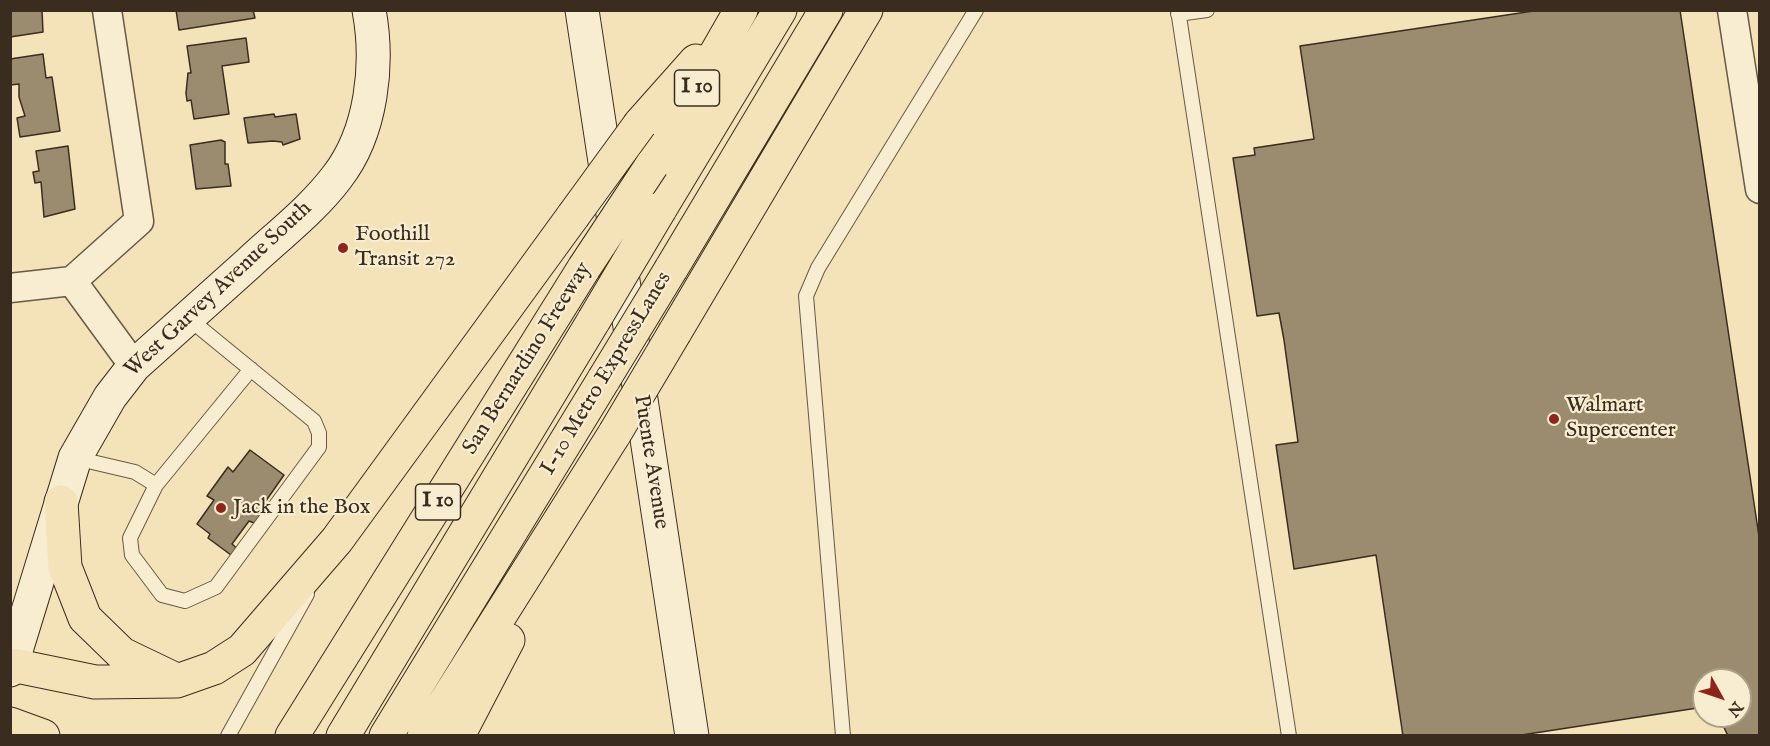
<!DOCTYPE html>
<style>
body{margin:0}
#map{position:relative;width:1770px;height:746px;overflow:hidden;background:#f4e2b8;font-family:"IM FELL English",serif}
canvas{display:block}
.frame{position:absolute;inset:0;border:12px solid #3a2d1f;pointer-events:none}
.north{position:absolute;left:1692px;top:668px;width:60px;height:60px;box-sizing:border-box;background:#f8ecd1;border:2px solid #aca08a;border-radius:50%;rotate:130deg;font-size:16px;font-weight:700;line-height:24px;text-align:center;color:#3a2d1f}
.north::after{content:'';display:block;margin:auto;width:21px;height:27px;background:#8f2418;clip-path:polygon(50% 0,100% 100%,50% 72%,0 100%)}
</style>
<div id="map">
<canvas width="1770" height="746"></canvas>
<div class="frame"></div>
<div class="north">N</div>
</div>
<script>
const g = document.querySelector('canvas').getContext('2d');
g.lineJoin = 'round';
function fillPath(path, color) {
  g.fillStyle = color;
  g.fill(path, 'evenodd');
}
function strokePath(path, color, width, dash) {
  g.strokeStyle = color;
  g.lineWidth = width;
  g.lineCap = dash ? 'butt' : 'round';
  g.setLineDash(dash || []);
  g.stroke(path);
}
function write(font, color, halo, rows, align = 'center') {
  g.font = font + ' "IM FELL English",serif';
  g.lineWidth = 4.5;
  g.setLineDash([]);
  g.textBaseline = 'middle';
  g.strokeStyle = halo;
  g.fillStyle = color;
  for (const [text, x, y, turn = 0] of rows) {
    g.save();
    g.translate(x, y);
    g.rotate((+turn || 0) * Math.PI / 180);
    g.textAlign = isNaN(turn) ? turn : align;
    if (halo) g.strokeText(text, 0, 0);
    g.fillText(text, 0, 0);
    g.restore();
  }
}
const building = new Path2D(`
 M10 10H42L43 32 10 37Z
 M176 10H253L255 18 179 30Z
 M1540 10H1680L1760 543V736H1728L1721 721 1720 716H1740V680H1704V707L1515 736H1403L1376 555 1294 569 1276 445 1298 442 1284 340 1279 313 1257 316 1233 158 1255 155 1254 148 1314 139 1300 46Z
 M246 38 249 62 222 66 229 114 194 119 191 100 187 101 186 93 188 73H191L187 46Z
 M43 54 46 78 52 77 60 131 20 137 17 118 25 116 19 97V84L10 85V59Z
 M274 114 275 117 296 114 300 139 283 145 282 142 273 141 248 143 244 118Z
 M221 140 225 142V164H228L231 186 196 189 190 145Z
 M68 146 75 209 44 217 41 182 35 183 33 172 39 171 36 151Z
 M250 450 284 475 263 505 269 512 259 525 249 521 232 544 240 551 235 558 208 538 210 534 197 524 214 500 207 496 228 467 233 472Z`);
fillPath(building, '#9b8b6f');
strokePath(building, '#3a2d1f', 1.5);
const service = new Path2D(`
 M1178 10 1289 736
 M1178 14 1207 10
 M188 318 314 421 319 433V447L216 587 185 601 162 595 132 555 130 538 156 485 251 369
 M75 458 135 472 156 485
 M228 736 307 594
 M843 736 806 296 818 268 976 10`);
const minor = new Path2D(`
 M1732 10 1760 189
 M72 281 139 221 107 10
 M10 288 72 281 134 366`);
const secondary = new Path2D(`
 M582 10 692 736
 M10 670 75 458 110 397 134 366C172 332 211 297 249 263 279 235 313 209 337 177 372 132 379 64 369 10`);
const motorway = new Path2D(`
 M640 124 696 61
 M652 165 741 10
 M660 209 780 10
 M671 269 826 10
 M675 332 866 10
 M61 502 65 567 85 618 122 654 172 678
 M12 665 95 682 177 681 214 668 242 650 337 540 573 216
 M10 724 43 736
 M292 736 584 268
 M343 736 594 320
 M386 736 604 379
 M424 736 615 433
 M458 736 508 640`);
strokePath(service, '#685a45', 16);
strokePath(minor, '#685a45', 31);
strokePath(secondary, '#3a2d1f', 35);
strokePath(motorway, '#3a2d1f', 35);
strokePath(service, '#f8ecd1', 14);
strokePath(minor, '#f8ecd1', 28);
strokePath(secondary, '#f8ecd1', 33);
strokePath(motorway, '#f4e2b8', 33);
const motorwayBridge = new Path2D(`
 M573 216 640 124
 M584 268 652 165
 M594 320 660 209
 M604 379 671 269
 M615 433 675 332`);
strokePath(motorwayBridge, '#3a2d1f', 35, []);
strokePath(motorwayBridge, '#f4e2b8', 33);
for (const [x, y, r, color] of [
 [343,248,6,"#8f2418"],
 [1554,419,6,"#8f2418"],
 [221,508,6,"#8f2418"]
]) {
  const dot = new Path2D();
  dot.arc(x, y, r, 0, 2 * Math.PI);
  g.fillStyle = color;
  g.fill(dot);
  strokePath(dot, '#f8ecd1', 2);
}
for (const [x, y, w] of [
 [697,88,45],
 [438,502,45]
]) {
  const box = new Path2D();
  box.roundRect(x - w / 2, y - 18, w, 36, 4.5);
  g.fillStyle = '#f8ecd1';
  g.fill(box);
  strokePath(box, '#3a2d1f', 1.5);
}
write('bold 21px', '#3a2d1f', null, [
 ["I 10",697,88],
 ["I 10",438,502]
]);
write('22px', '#3a2d1f', '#f8ecd1', [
 ["Foothill",355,235],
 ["Transit 272",355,260],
 ["Walmart",1566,406],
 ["Supercenter",1566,431],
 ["Jack in the Box",233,508]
], 'left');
write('22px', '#3a2d1f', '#f8ecd1', [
 ["West Garvey Avenue South",219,290,-43],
 ["San Bernardino Freeway",528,359,-58],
 ["I-10 Metro ExpressLanes",607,374,-59],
 ["Puente Avenue",650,462,81]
]);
</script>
